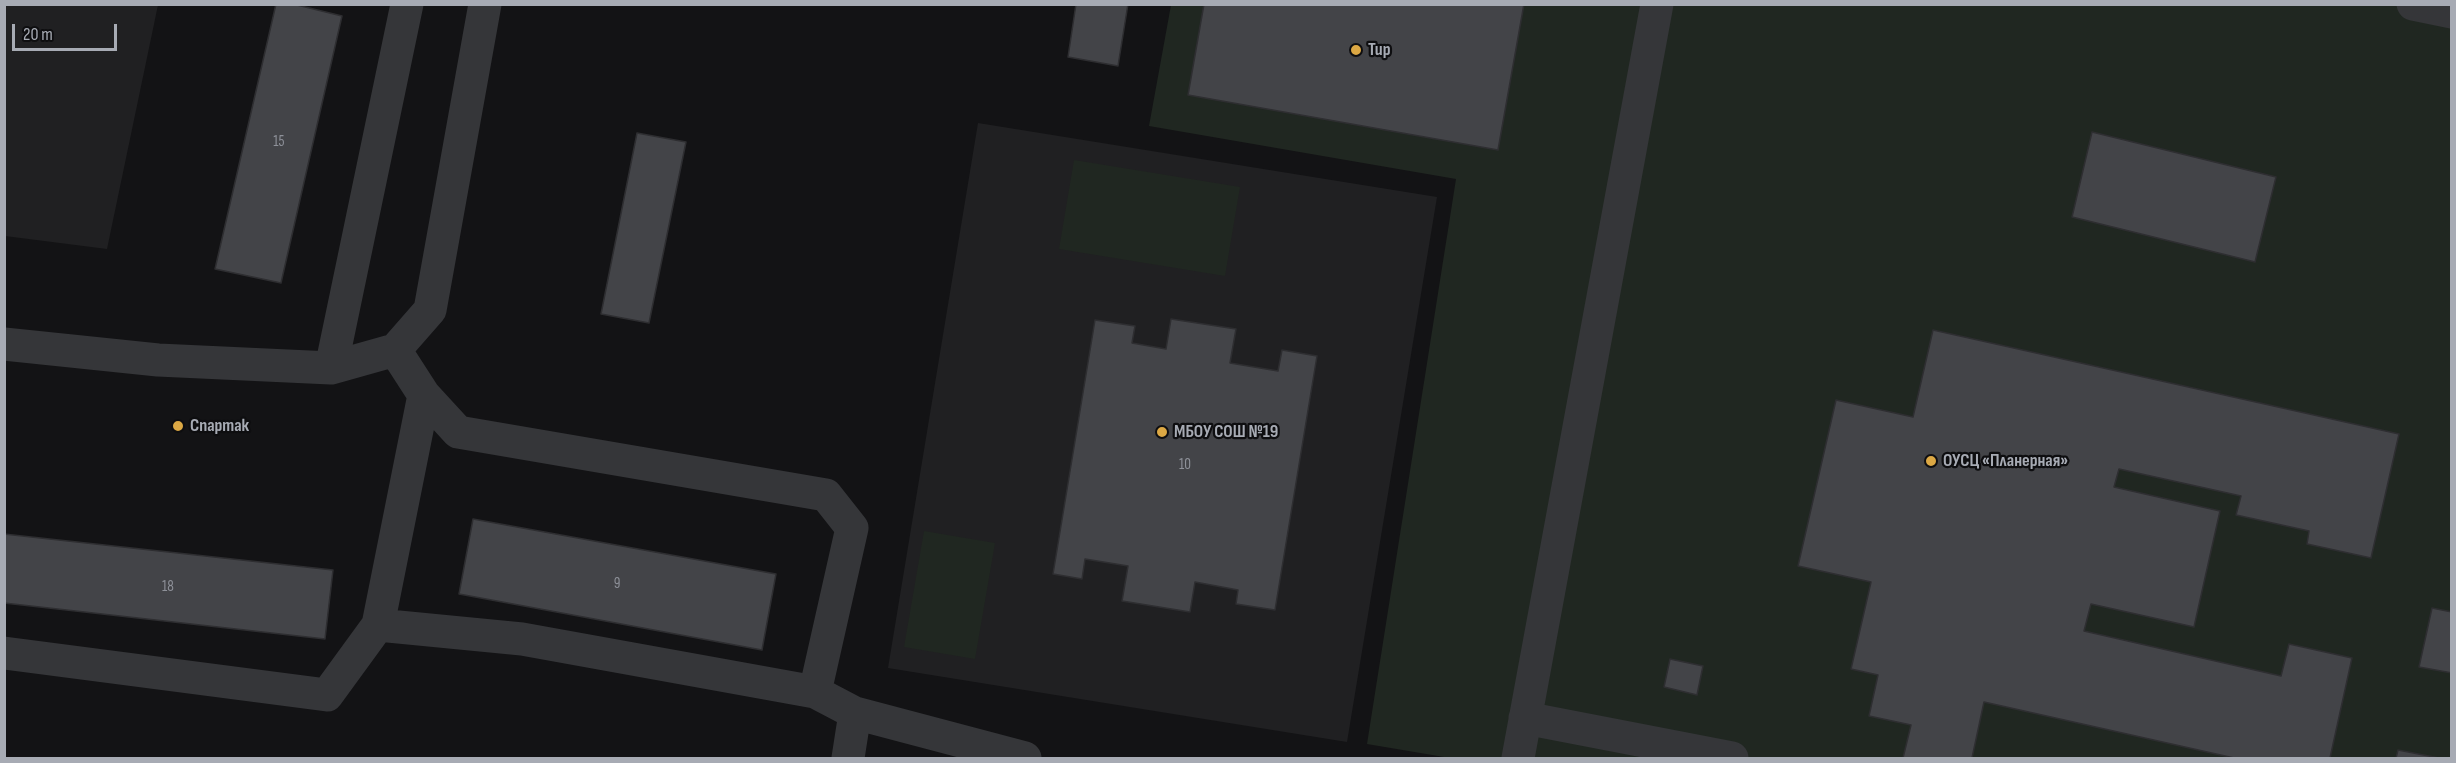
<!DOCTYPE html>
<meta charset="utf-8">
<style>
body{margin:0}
#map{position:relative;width:2456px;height:763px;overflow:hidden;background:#131315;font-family:"Sofia Sans Condensed",sans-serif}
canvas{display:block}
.frame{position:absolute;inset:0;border:6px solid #a7abb4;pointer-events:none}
.scale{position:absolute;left:12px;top:24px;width:105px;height:27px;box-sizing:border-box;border:3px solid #a7abb4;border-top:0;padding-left:8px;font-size:18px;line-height:21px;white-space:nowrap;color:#a7abb4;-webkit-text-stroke:4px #0e0e10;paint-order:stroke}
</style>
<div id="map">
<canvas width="2456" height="763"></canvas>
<div class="frame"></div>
<div class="scale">20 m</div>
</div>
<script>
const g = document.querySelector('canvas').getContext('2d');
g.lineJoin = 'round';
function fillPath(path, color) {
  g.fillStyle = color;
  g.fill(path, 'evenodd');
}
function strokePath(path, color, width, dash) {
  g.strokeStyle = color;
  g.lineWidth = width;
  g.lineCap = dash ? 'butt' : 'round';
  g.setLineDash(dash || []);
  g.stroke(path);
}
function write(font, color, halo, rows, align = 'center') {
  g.font = font + ' "Sofia Sans Condensed",sans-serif';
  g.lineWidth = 4.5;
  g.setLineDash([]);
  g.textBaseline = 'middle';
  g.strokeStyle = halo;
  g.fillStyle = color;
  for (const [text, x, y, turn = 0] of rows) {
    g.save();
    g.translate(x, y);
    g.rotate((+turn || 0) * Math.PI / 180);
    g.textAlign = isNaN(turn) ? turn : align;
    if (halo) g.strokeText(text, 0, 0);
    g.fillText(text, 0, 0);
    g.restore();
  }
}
fillPath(new Path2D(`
 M5 4 158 5 107 249 5 236Z
 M978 123 1437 197 1347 742 888 668Z`), '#202022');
fillPath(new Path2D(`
 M1171 5H2451V758H1450L1367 744 1456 179 1149 126Z
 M1074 160 1240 187 1225 276 1059 249Z
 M924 531 995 543 975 659 904 647Z`), '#202721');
const building = new Path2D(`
 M276 4H293L342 16 281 283 215 269Z
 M1076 4H1128L1118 66 1068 57Z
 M1204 4H1524L1498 150 1188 95Z
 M2092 132 2276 177 2255 262 2072 217Z
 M637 133 686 142 649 323 601 314Z
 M1171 319 1236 329 1230 363 1278 371 1282 350 1317 356 1275 610 1236 604 1238 590 1195 582 1190 612 1122 601 1128 566 1085 559 1082 579 1053 574 1095 320 1135 326 1132 343 1166 349Z
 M1933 330 2399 434 2371 558 2307 544 2309 531 2236 515 2241 496 2119 469 2114 487 2220 511 2194 627 2091 604 2084 631 2281 676 2289 644 2352 658 2330 758H2234L1984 702 1972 758H1903L1911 725 1869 716 1878 675 1851 669 1871 582 1798 566 1836 400 1913 417Z
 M473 519 776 574 762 650 459 594Z
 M4 534 333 570 325 639 4 603Z
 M2432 608 2452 612V673L2419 667Z
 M1670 659 1703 666 1697 695 1664 687Z
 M2398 750 2439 758H2396Z`);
fillPath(building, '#434448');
strokePath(building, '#2e2e31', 1.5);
strokePath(new Path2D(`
 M2413 4 2452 12
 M4 344 158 360 331 368 395 350 430 310 485 4
 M331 368 407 4
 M424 395 458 432 826 495 852 528 815 692
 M378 625 522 639 815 692 855 713 1025 758
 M4 653 327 695 378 625 424 395 395 350
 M1525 718 1732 758
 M848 758 855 713
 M1518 758 1657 4`), '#353639', 33);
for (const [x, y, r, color] of [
 [1356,50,6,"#dca844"],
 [178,426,6,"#dca844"],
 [1162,432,6,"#dca844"],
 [1931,461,6,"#dca844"]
]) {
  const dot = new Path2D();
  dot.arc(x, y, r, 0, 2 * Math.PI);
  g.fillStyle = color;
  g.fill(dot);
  strokePath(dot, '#0e0e10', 2);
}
write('15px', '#8e9199', null, [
 ["15",279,142],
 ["10",1185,465],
 ["9",617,584],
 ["18",168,587]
]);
write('bold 18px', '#a7abb4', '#0e0e10', [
 ["Тир",1368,50],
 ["Спартак",190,426],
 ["МБОУ СОШ №19",1174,432],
 ["ОУСЦ «Планерная»",1943,461]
], 'left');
</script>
